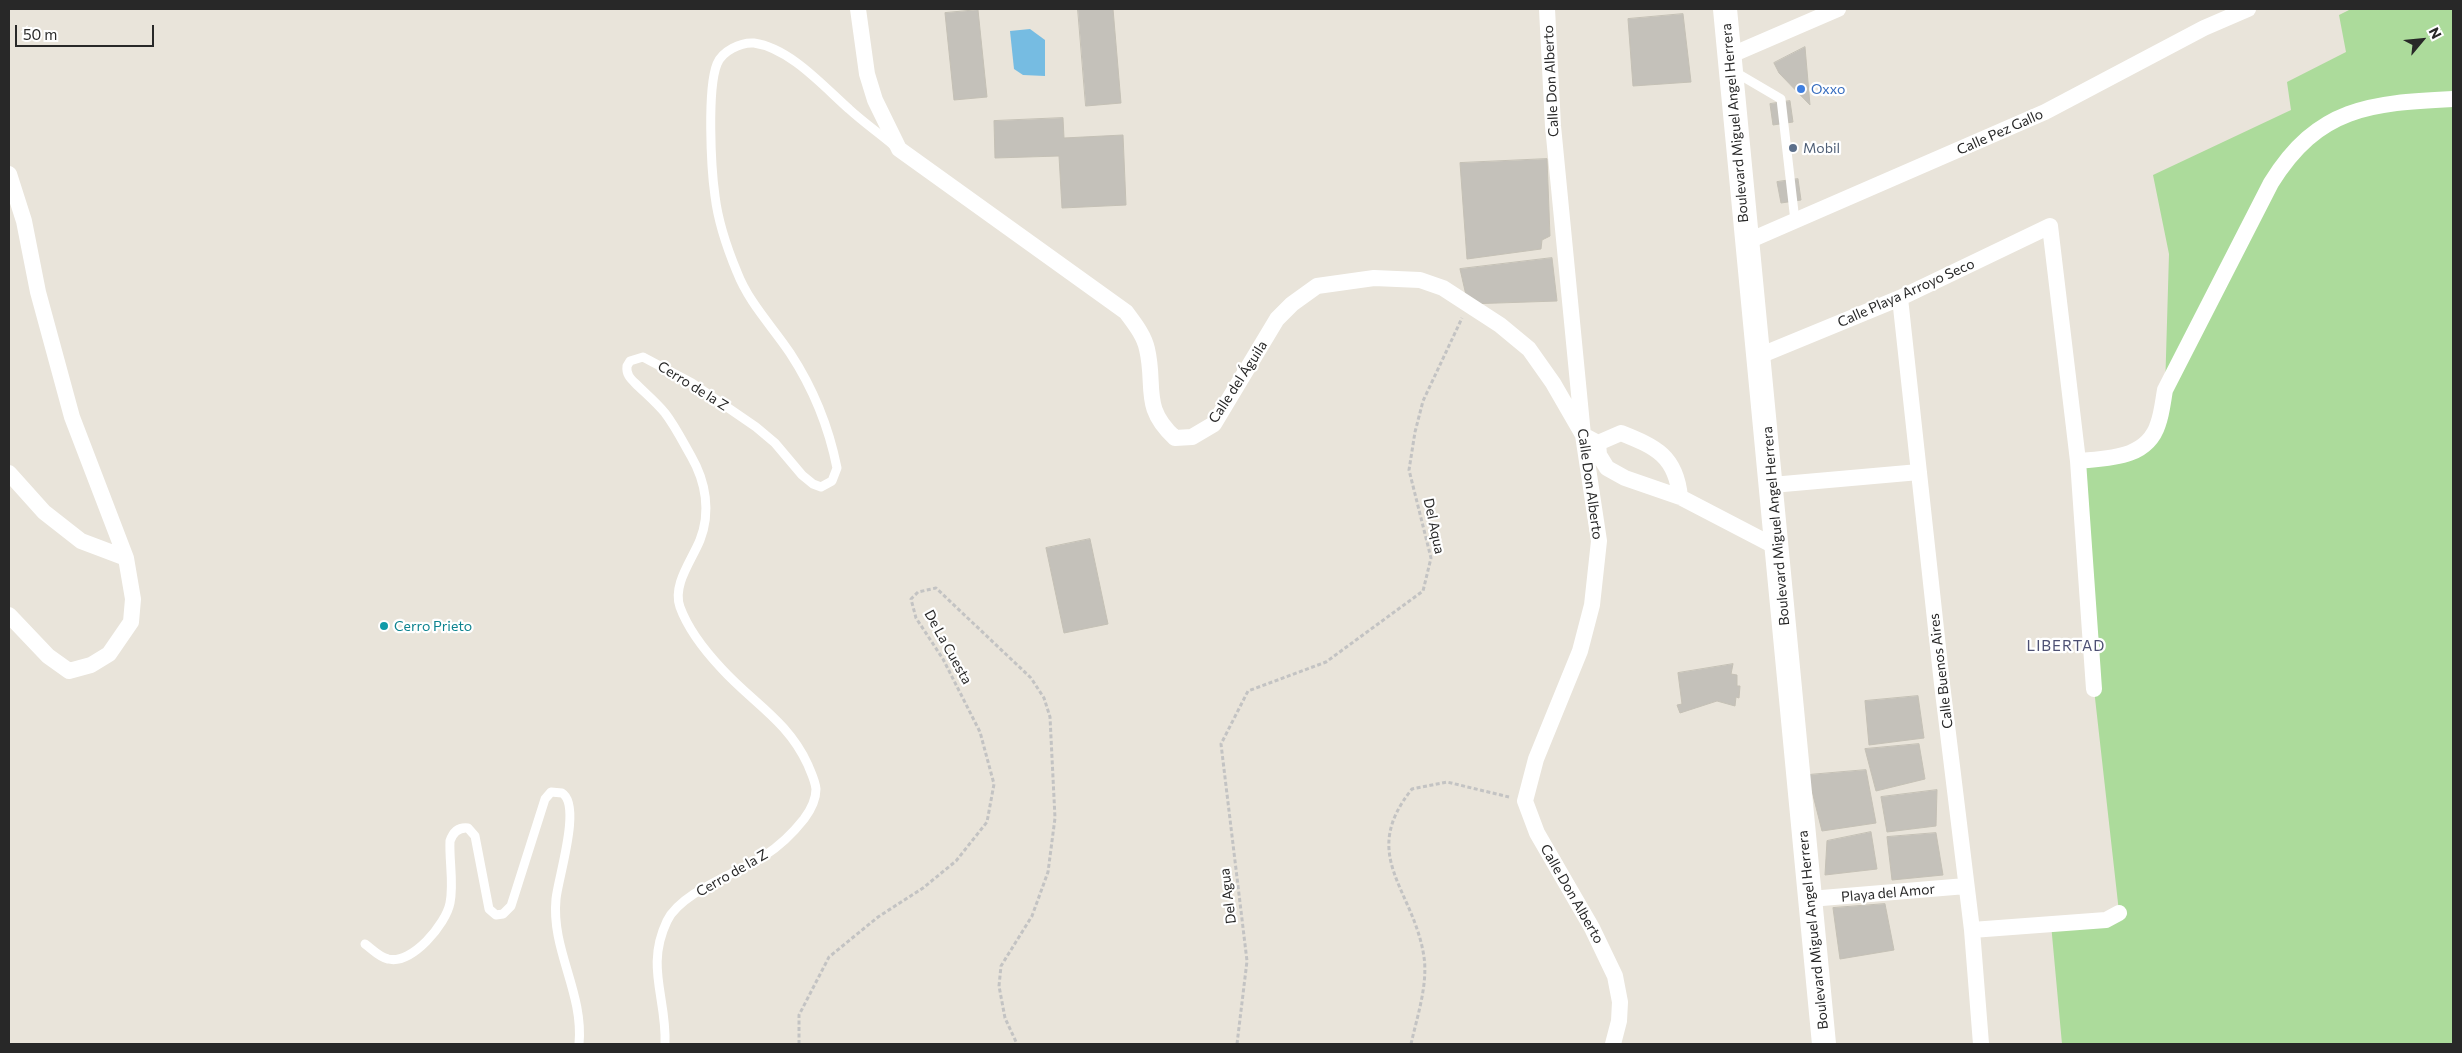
<!DOCTYPE html>
<meta charset="utf-8">
<style>
body{margin:0}
#map{position:relative;width:2462px;height:1053px;overflow:hidden;background:#e9e4da;font-family:Commissioner,sans-serif}
canvas{display:block}
.frame{position:absolute;inset:0;border:10px solid #282828;pointer-events:none}
.north{position:absolute;left:2397px;top:15px;width:50px;height:50px;-webkit-text-stroke:4px #fff;paint-order:stroke;rotate:62deg;font-size:14px;font-weight:700;line-height:20px;text-align:center;color:#282828}
.north::after{content:'';display:block;margin:auto;width:18px;height:22px;background:#282828;clip-path:polygon(50% 0,100% 100%,50% 72%,0 100%)}
.scale{position:absolute;left:15px;top:25px;width:139px;height:22px;box-sizing:border-box;border:2px solid #282828;border-top:0;padding-left:6px;font-size:15px;line-height:18px;white-space:nowrap;color:#282828;-webkit-text-stroke:4px #fff;paint-order:stroke}
</style>
<div id="map">
<canvas width="2462" height="1053"></canvas>
<div class="frame"></div>
<div class="north">N</div>
<div class="scale">50 m</div>
</div>
<script>
const g = document.querySelector('canvas').getContext('2d');
g.lineJoin = 'round';
function fillPath(path, color) {
  g.fillStyle = color;
  g.fill(path, 'evenodd');
}
function strokePath(path, color, width, dash) {
  g.strokeStyle = color;
  g.lineWidth = width;
  g.lineCap = dash ? 'butt' : 'round';
  g.setLineDash(dash || []);
  g.stroke(path);
}
function write(font, color, halo, rows, align = 'center') {
  g.font = font + ' Commissioner,sans-serif';
  g.lineWidth = 4.5;
  g.setLineDash([]);
  g.textBaseline = 'middle';
  g.strokeStyle = halo;
  g.fillStyle = color;
  for (const [text, x, y, turn = 0] of rows) {
    g.save();
    g.translate(x, y);
    g.rotate((+turn || 0) * Math.PI / 180);
    g.textAlign = isNaN(turn) ? turn : align;
    if (halo) g.strokeText(text, 0, 0);
    g.fillText(text, 0, 0);
    g.restore();
  }
}
fillPath(new Path2D(`
 M2351 9H2453V1044H2062L2051 924 2119 912 2094 689 2078 461 2139 449 2165 390 2169 254 2153 175 2291 110 2287 82 2346 52 2339 15Z`), '#acdb9b');
fillPath(new Path2D(`
 M1030 29 1045 40V76L1023 75 1014 69 1010 31Z`), '#76bce2');
const building = new Path2D(`
 M1078 9H1113L1121 103 1086 106Z
 M978 10 987 97 954 100 945 13Z
 M1683 14 1691 82 1633 86 1628 19Z
 M1805 47 1810 105 1779 73 1774 63Z
 M1790 101 1793 122 1773 125 1770 104Z
 M1063 118 1064 138 1123 135 1126 205 1062 208 1059 156 995 158 994 121Z
 M1547 159 1550 236 1542 240 1541 249 1467 259 1460 163Z
 M1798 179 1801 200 1781 203 1777 182Z
 M1552 258 1557 301 1468 304 1460 269Z
 M1090 539 1108 624 1064 633 1046 548Z
 M1733 664 1731 674 1737 675V686H1740L1739 698 1736 697 1735 706 1717 701 1680 713 1677 705 1682 704 1678 673Z
 M1918 696 1924 738 1869 745 1865 701Z
 M1919 744 1925 779 1876 791 1865 749Z
 M1866 770 1876 823 1822 831 1808 775Z
 M1937 790 1936 826 1887 832 1881 797Z
 M1871 832 1877 869 1825 875 1827 841Z
 M1936 833 1943 875 1892 880 1887 837Z
 M1885 904 1894 950 1840 959 1833 908Z`);
fillPath(building, '#c4c1ba');
strokePath(building, '#c4c0b5', 1);
strokePath(new Path2D(`
 M799 1044V1015L829 957 878 917 923 888 956 861 987 822 994 784 980 732 943 659 916 618 911 599 918 592 936 588 1031 678 1044 698 1050 717 1055 818 1048 872 1032 916 1001 966 999 986 1005 1018 1017 1044
 M1237 1044 1247 961 1221 744 1248 691 1326 662 1423 591 1431 558 1409 470 1415 432 1423 401 1462 318
 M1411 1044C1417 1017 1428 985 1424 957 1414 889 1358 856 1412 789L1447 782 1509 797`), '#c3c3c3', 3, [4, 2.5]);
strokePath(new Path2D(`
 M1735 72 1781 99 1795 221
 M365 944C372 949 379 957 388 959 412 965 446 924 450 903 454 883 449 861 450 841 453 832 459 827 468 828L475 836 489 909 496 915 503 914 511 906 545 799 551 792 562 793C582 805 558 878 556 899 551 950 584 993 579 1044
 M665 1044C667 998 645 967 667 921 681 892 736 874 764 856 778 847 793 833 804 819 810 811 816 800 816 789 815 780 811 773 808 765 788 721 753 703 722 669 706 652 688 629 680 607 672 585 692 560 700 540 711 512 706 482 691 456 683 442 675 426 665 413 656 402 645 393 635 383 630 378 626 374 627 366L630 361 643 357 692 383 756 427 775 443 802 475 813 484 821 487 832 481 837 468C829 428 813 388 790 353 772 326 749 303 737 272 727 248 718 221 715 196 711 168 707 89 717 64 722 51 741 42 754 43 790 48 824 87 849 109 863 122 879 133 893 145`), '#fff', 9);
strokePath(new Path2D(`
 M858 9 867 74 875 100 899 149 1126 312C1134 323 1144 335 1147 349 1156 387 1141 407 1175 438L1192 437 1214 424 1277 319 1292 304 1317 286 1374 278 1420 280 1443 288 1500 325 1529 349 1553 383 1583 435 1598 443
 M1547 9 1553 126 1583 435 1599 541 1592 605 1580 651 1536 759 1525 801 1537 833 1592 928 1615 976 1620 1002 1619 1021 1613 1044
 M1729 56 1838 9
 M9 174 24 221 38 292 72 417 126 558 133 599 131 622 109 654 91 665 69 671 48 656 9 615
 M1746 242 2045 112 2204 28 2248 9
 M1900 298 1942 684 1972 930 1981 1044
 M1759 356 1900 298 2050 226 2078 461 2094 689
 M1598 443 1599 455 1607 468 1625 478 1680 497 1778 548
 M1598 443 1621 433C1656 447 1676 456 1680 497
 M2078 461C2108 458 2147 459 2158 424 2162 413 2163 401 2165 390L2271 183C2318 107 2370 103 2453 99
 M9 473 44 512 81 541 126 558
 M1772 485 1919 472
 M1810 899 1966 886
 M1972 930 2106 920 2119 913`), '#fff', 16);
strokePath(new Path2D(`
 M1725 9 1824 1044`), '#fff', 24);
for (const [x, y, r, color] of [
 [1801,89,5,"#3f7fe0"],
 [1793,148,5,"#5c6f8a"],
 [384,626,5,"#0f9aa8"]
]) {
  const dot = new Path2D();
  dot.arc(x, y, r, 0, 2 * Math.PI);
  g.fillStyle = color;
  g.fill(dot);
  strokePath(dot, '#fff', 2);
}
write('14px', '#282828', '#fff', [
 ["Calle Don Alberto",1551,81,-93],
 ["Boulevard Miguel Angel Herrera",1735,123,-95],
 ["Calle Pez Gallo",2000,132,-24],
 ["Calle Playa Arroyo Seco",1906,293,-24],
 ["Calle del Águila",1238,382,-57],
 ["Cerro de la Z",693,386,32],
 ["Calle Don Alberto",1590,484,82],
 ["Del Aqua",1434,526,78],
 ["Boulevard Miguel Angel Herrera",1776,526,-95],
 ["De La Cuesta",948,647,61],
 ["Calle Buenos Aires",1941,671,-97],
 ["Cerro de la Z",732,873,-30],
 ["Playa del Amor",1888,893,-5],
 ["Calle Don Alberto",1572,894,60],
 ["Del Agua",1228,896,-97],
 ["Boulevard Miguel Angel Herrera",1813,930,-96]
]);
write('14px', '#366cbe', '#fff', [
 ["Oxxo",1811,89]
], 'left');
write('14px', '#4e5e75', '#fff', [
 ["Mobil",1803,148]
], 'left');
write('14px', '#0d838f', '#fff', [
 ["Cerro Prieto",394,626]
], 'left');
g.letterSpacing = '1px';
write('15px', '#4d5073', '#fff', [
 ["LIBERTAD",2066,646]
]);
g.letterSpacing = '0px';
</script>
